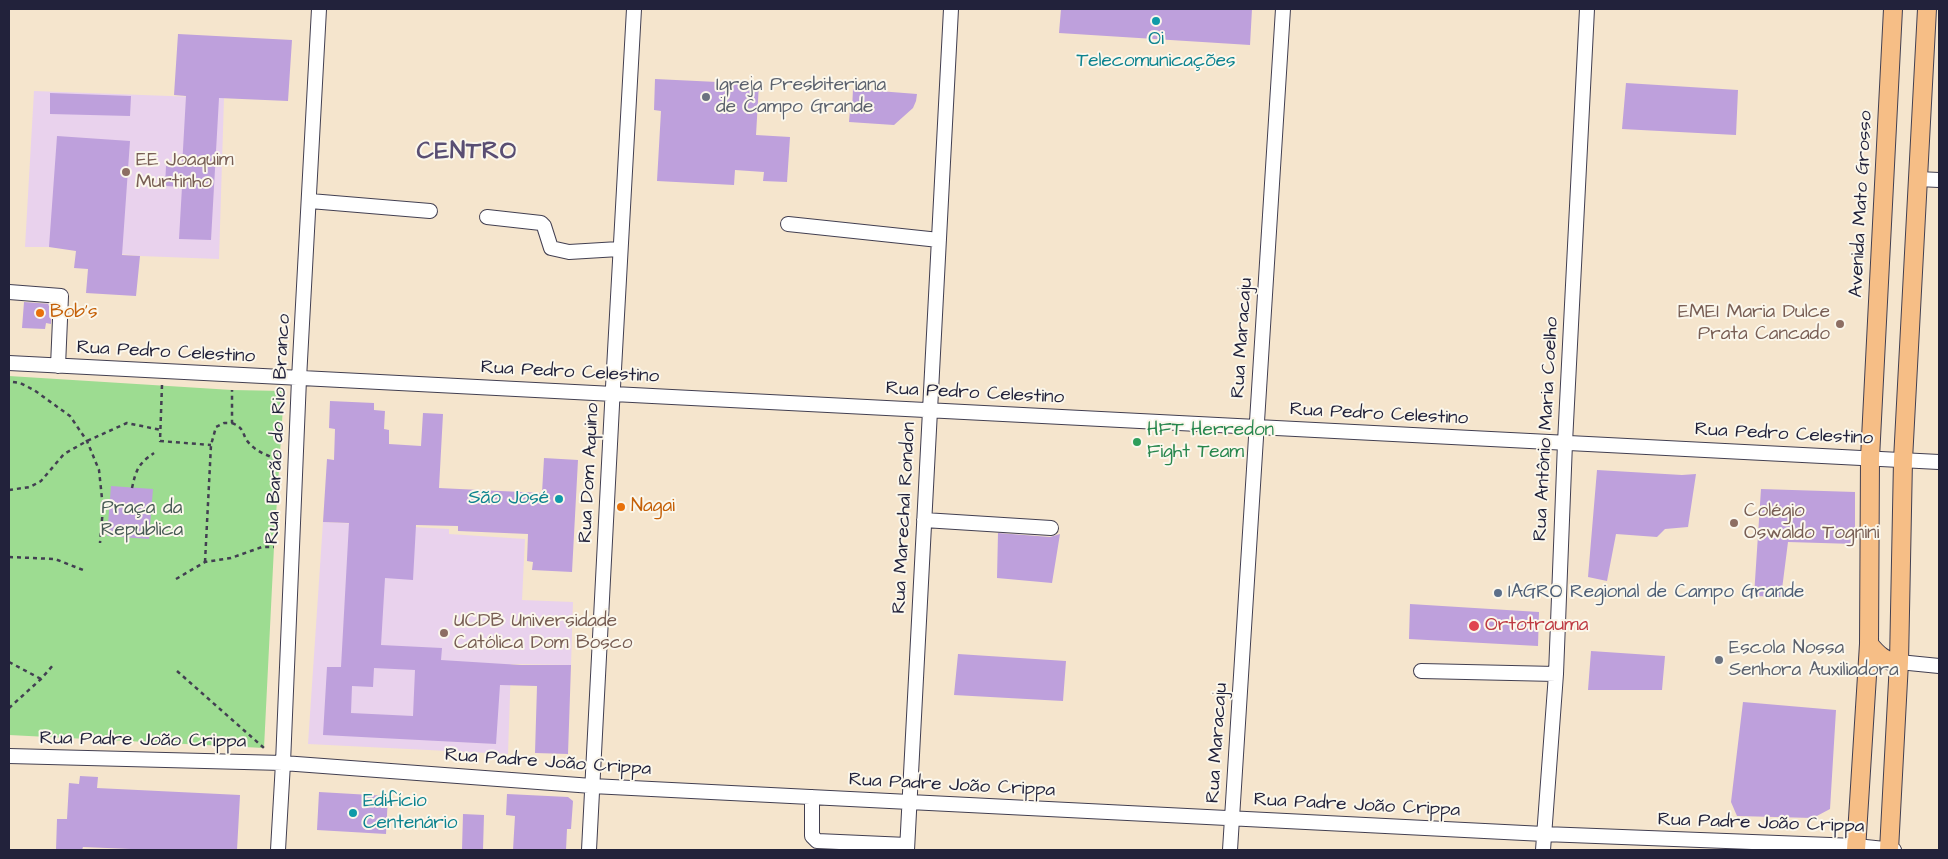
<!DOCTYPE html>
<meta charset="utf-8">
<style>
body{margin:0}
#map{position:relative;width:1948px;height:859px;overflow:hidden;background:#f5e5cd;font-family:"Architects Daughter",sans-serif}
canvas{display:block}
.frame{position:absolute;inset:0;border:10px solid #22223b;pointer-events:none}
</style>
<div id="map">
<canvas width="1948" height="859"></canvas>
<div class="frame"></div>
</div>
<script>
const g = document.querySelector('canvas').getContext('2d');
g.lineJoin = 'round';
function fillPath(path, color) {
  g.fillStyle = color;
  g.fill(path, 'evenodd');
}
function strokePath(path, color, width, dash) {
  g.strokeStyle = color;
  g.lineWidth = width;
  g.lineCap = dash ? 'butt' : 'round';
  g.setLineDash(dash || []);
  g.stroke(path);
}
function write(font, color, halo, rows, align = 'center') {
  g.font = font + ' "Architects Daughter",sans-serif';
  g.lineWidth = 4;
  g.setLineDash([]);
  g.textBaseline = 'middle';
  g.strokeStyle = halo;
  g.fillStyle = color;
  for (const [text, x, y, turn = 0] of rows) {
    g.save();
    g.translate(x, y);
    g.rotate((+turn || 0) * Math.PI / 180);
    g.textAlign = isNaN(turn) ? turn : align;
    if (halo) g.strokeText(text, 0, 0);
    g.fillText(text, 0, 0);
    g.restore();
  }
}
fillPath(new Path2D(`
 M34 91 224 98 219 259 140 256 49 247H25Z
 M323 522 449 529V534L525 539 522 600 573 602 571 665 511 664 508 754 308 744Z`), '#e9d2ed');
fillPath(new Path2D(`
 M9 376 232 390 284 391 274 547 264 748 9 735Z`), '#9ddc91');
fillPath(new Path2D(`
 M1061 9H1252L1250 45 1059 33Z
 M178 34 292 40 288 101 219 98 211 240 179 239 182 187 165 186 166 166 182 167 186 96 174 95Z
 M655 79 759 84 756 135 790 137 787 182 763 181 764 172 735 170 734 185 657 181 661 111 654 110Z
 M1626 83 1738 90 1736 135 1622 129Z
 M853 89 917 94 916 101 913 108 894 125 849 122 850 110H852Z
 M50 93 131 96 130 116 50 114Z
 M57 136 130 141 122 255 140 256 136 296 86 293 88 269 74 268 76 251 49 247Z
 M24 302 52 304 51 324 46 323 45 329 22 328Z
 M330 401 374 403V410L385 411 384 429 389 430V444L421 446 423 413 443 414 439 488 542 493 544 458 578 460 572 572 532 570 533 562 527 561 528 534 458 531V526L416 525 413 580 385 578 381 645 442 648 441 660 521 665H571L568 754 535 753 537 686 500 685 496 744 323 735 327 667H341L349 523 323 522 327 459 334 460 335 429 329 428ZM374 668 415 670 413 716 351 713 352 686 373 687Z
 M1597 470 1682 475 1696 474 1688 527 1665 529 1657 537 1616 534 1607 581 1588 577Z
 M111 486 153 489 149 539 107 536Z
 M1761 489 1855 492V544L1788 542 1781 597 1754 596Z
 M998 533 1050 537 1060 534 1052 583 997 578Z
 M1410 604 1539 612 1538 646 1409 639Z
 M1591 651 1665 656 1662 690H1588Z
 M958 654 1066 661 1063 701 954 695Z
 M1743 702 1836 710 1830 809 1813 818 1737 816 1731 802Z
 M80 776 98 777 97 788 240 795 237 850H155L83 847 82 850H56L57 819H67L69 783 79 784Z
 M319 792 388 796 386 834 317 830Z
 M507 794 568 797 573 801 571 829H567L566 850H513L515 816 506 815Z
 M463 814 484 815 483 850H462Z`), '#bea0dc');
const minor = new Path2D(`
 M1918 179 1939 180
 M310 201 430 211
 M487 217 541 223 544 226 551 248 569 252 619 249
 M788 224 939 240
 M9 292 61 296 58 366
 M9 363 1939 462
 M924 520 1051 528
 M1899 662 1939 666
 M1421 671 1556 674
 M9 756 283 763 592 786 1544 834 1856 846 1894 850
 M812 797V836L817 841 907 845
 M278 850 283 763 299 379 319 9
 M589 850C604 570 617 289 634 9
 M907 850 951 9
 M1230 850 1283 9
 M1543 850 1556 674 1565 443 1587 9`);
const major = new Path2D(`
 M1869 644C1878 655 1885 662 1899 662
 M1856 850 1869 644 1870 458 1893 9
 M1889 850 1899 662 1903 460 1927 9`);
strokePath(minor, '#423f51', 16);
strokePath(major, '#423f51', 20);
strokePath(new Path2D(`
 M13 382 20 383 34 390 70 416 87 441 99 470 103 508 100 543
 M162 385 160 441 211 445
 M232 423C247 429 241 436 250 444 257 452 269 456 279 460
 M132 488C136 470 138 464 154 453
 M9 490 30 487 41 481 64 454 87 441 127 423 161 430
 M9 557 55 559 83 570
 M205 562 211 445 216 427 224 423H232V390
 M176 579 205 562 231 558 262 547H274
 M9 662 41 679
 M177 671 264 748
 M9 708 41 679 54 664`), '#423f51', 2.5, [4, 4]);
strokePath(minor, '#fff', 14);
strokePath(major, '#f6be86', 18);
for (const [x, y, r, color] of [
 [1156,21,5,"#0f9aa8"],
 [706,97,5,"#6b7280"],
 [126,172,5,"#8d6e63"],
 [40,313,5,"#e8710a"],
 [1840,324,5,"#8d6e63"],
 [1137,442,5,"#2e9e5b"],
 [559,499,5,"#0f9aa8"],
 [621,507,5,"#e8710a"],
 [1734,523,5,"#8d6e63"],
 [1498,593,5,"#5c6f8a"],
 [1474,626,6,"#e0444e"],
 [444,633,5,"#8d6e63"],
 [1719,660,5,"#6b7280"],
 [353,813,5,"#0f9aa8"]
]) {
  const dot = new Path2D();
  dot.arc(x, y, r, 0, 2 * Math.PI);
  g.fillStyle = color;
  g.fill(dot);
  strokePath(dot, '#fbf7ec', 2);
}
write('19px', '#0d838f', '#fbf7ec', [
 ["Oi",1156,40],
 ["Telecomunicações",1156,62],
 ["São José",549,499,"right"],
 ["Edifício",363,802,"left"],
 ["Centenário",363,824,"left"]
]);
write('19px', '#5b616d', '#fbf7ec', [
 ["Igreja Presbiteriana",716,86],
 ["de Campo Grande",716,108],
 ["Escola Nossa",1729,649],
 ["Senhora Auxiliadora",1729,671]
], 'left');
write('19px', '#785e54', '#fbf7ec', [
 ["EE Joaquim",136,161],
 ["Murtinho",136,183],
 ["EMEI Maria Dulce",1830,313,"right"],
 ["Prata Cancado",1830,335,"right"],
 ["Colégio",1744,512],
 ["Oswaldo Tognini",1744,534],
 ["UCDB Universidade",454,622],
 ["Católica Dom Bosco",454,644]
], 'left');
write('19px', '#22223b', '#fbf7ec', [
 ["Avenida Mato Grosso",1862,204,-87],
 ["Rua Maracaju",1243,338,-86],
 ["Rua Pedro Celestino",166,353,3],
 ["Rua Pedro Celestino",570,373,3],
 ["Rua Pedro Celestino",975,394,3],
 ["Rua Pedro Celestino",1379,415,3],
 ["Rua Barão do Rio Branco",279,429,-87],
 ["Rua Antônio Maria Coelho",1547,429,-87],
 ["Rua Pedro Celestino",1784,435,3],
 ["Rua Dom Aquino",590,473,-87],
 ["Rua Marechal Rondon",905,518,-87],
 ["Rua Padre João Crippa",143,741,1],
 ["Rua Maracaju",1218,743,-86],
 ["Rua Padre João Crippa",548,763,4],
 ["Rua Padre João Crippa",952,786,3],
 ["Rua Padre João Crippa",1357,806,3],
 ["Rua Padre João Crippa",1761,824,2]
]);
write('19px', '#c56008', '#fbf7ec', [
 ["Bob's",50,313],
 ["Nagai",631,507]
], 'left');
write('19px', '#27864d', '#fbf7ec', [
 ["HFT Herredon",1147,431],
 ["Fight Team",1147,453]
], 'left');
write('19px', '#475a55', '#fbf7ec', [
 ["Praça da",142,509],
 ["Republica",142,531]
]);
write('19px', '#4e5e75', '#fbf7ec', [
 ["IAGRO Regional de Campo Grande",1508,593]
], 'left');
write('19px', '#be3a42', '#fbf7ec', [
 ["Ortotrauma",1485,626]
], 'left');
g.letterSpacing = '1px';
write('bold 24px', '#594e73', '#fbf7ec', [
 ["CENTRO",467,153]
]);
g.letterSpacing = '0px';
</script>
